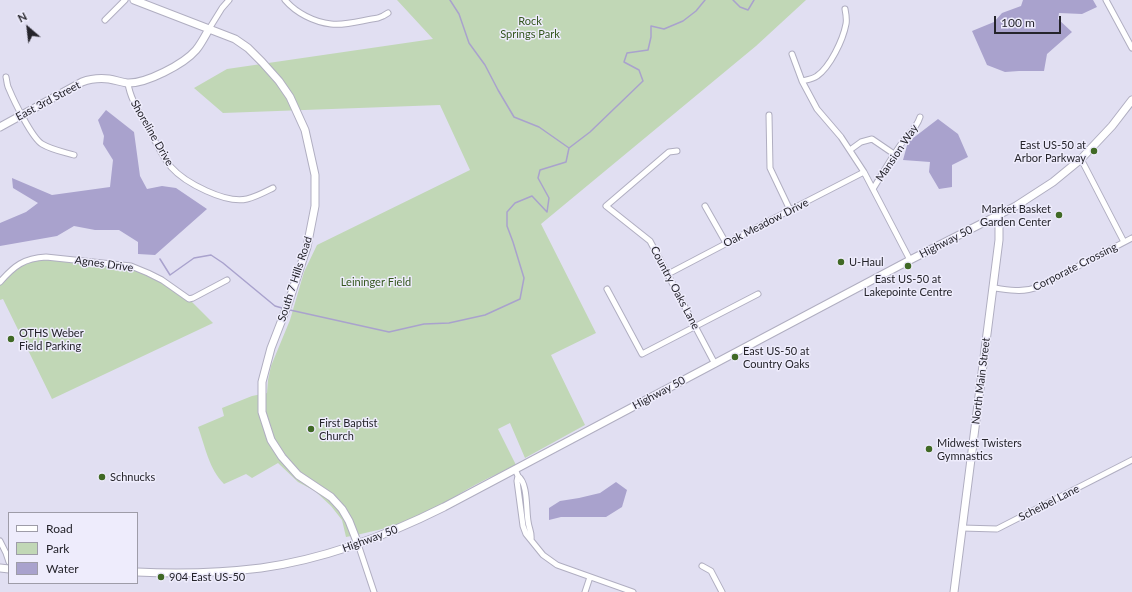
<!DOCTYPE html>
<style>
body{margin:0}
#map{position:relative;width:1132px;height:592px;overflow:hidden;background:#e1dff2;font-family:Lato,sans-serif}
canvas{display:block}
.legend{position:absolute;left:8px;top:512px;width:130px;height:72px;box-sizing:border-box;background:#eeecfc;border:1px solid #9e9ca8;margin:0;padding:5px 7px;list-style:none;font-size:12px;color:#25242b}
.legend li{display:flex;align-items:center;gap:8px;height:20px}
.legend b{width:20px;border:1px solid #9e9ca8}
.north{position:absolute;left:8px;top:8px;width:40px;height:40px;-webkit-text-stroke:3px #eeecfc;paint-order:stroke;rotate:332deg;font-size:11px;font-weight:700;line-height:16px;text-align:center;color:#25242b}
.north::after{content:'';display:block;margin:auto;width:14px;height:18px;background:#25242b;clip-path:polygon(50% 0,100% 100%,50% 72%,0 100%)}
.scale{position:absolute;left:994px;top:16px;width:67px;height:18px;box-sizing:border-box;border:2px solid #25242b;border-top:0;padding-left:5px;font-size:12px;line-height:14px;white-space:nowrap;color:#25242b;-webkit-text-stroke:3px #eeecfc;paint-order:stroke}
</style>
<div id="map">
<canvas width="1132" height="592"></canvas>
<ul class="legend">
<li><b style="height:5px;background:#fff"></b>Road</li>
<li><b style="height:11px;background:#c1d7b6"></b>Park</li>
<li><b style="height:11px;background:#a9a2cd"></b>Water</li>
</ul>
<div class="north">N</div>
<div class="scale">100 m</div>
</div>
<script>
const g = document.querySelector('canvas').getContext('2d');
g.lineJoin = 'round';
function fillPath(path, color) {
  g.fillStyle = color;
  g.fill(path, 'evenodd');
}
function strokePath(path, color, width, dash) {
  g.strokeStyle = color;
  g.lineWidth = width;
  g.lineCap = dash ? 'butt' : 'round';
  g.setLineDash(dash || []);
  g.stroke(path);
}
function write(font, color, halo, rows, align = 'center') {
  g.font = font + ' Lato,sans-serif';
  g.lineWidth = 3;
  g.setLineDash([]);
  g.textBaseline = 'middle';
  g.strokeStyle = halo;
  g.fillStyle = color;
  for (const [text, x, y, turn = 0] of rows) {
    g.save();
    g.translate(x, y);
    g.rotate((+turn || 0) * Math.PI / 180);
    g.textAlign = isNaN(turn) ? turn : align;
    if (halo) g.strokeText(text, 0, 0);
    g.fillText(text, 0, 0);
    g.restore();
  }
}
fillPath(new Path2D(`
 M397 0H806L756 46 541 224 596 333 551 355 585 425 525 458 510 423 498 429 516 465C497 474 479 482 461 493 453 498 446 504 437 508 409 523 377 531 346 537L342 520 331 506 315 491 298 482 278 463 252 478 246 474 224 484C209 469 205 446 198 427L224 416 222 408 252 396 267 393 268 380 271 366 290 320 304 272 317 245 470 170 440 105 223 113 194 88 227 69 433 39Z
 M37 257 140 269 189 299 213 323 52 399 3 299 0 300V282L12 269Z`), '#c1d7b6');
fillPath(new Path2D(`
 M1023 0H1093L1097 7 1082 14 1059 13 1058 19 1072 32 1047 54 1044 71H1019L1005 72 987 65 972 31 994 22 1002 13 1021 6Z
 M106 110 134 132 140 176 147 189 162 186 176 188 207 209 155 255 138 254V242L119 230H95L74 226 57 236 0 246V223L26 212 38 203 13 188 12 178 52 195 110 187 113 160 103 144 104 136 98 120Z
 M938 119 958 134 968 157 952 165V187L939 189 929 172 930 162 903 160 908 142Z
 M616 482 627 490 622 507 606 517H561L549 520V508L560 501 579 498 600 493Z`), '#a9a2cd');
strokePath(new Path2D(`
 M450 0 459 14 469 43 485 65 498 90 514 117 539 127 569 148
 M733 0 740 7 748 10 754 0
 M569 148 590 132 643 81 639 70 624 62 627 53 648 50 651 37V26L664 29 683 21 696 11 705 0
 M160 259 170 275 194 258 211 255 223 263 275 306 282 308
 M290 310 389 332 424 324 449 323 485 315 520 299 524 278 513 242 507 226V212L515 203 532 196 547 212 549 198 538 178 540 170 566 162 569 148`), '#a9a2cd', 1.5);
const street = new Path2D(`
 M285 0C296 13 314 22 331 24 346 26 363 20 378 18L383 16 388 13
 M1106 0 1132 48
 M105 20 125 0
 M209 29 222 8 229 0
 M792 54 802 81 817 109 841 137 864 172 910 260
 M6 77C7 81 7 86 9 89 14 101 32 138 42 144 52 150 64 152 74 155
 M802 81C806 80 813 79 817 76 830 67 843 40 846 24 847 19 846 14 845 9
 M128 83C130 99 140 113 148 127 155 141 161 155 171 167 185 183 226 204 247 199 256 197 265 192 273 188
 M769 115 770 168 790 210
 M850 150 861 142 872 139 894 154
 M677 151 669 152 606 206 650 241 715 364
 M1081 159 1124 242
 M873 189C883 173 892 156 904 140 910 133 917 127 920 117
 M705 206 726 243
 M668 274 790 210 864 172
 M0 282C14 266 24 258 46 257L131 266 148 273 162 280 189 299 193 298 227 280
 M994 288C1010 290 1022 293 1038 287L1132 238
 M607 289 642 354 758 294
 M515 469 518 476 517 481 523 526 526 534 543 555 557 565 633 592
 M518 476C528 483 526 509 528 521 529 530 532 531 531 540
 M962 528 997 529 1132 460
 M0 541 6 553 9 562
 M358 544 374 592
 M702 566 711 571 722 592
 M585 592 590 577`);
const secondary = new Path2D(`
 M134 0 235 39 248 48 262 62 279 81 290 97 305 130 315 175V206L307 247 288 304 271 348 262 382V412L271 440 282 457 298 475 331 497 342 509 349 521 358 544
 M0 127 82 82C90 79 100 78 109 79 115 80 121 82 127 83 146 84 184 64 196 50 201 44 205 36 209 29
 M0 568 9 569
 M137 572C178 574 220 573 261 568 326 559 386 536 444 507L910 260 1016 206 1053 182 1081 159 1112 126 1132 100
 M954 592 999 240V227L996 217`);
strokePath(street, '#b0aec1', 7);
strokePath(secondary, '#b0aec1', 9);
strokePath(street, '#fff', 5);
strokePath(secondary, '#fff', 7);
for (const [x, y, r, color] of [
 [1094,151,4,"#406925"],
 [1059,215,4,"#406925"],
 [841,262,4,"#406925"],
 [908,266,4,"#406925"],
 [11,339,4,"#406925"],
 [735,357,4,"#406925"],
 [311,429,4,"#406925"],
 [929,449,4,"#406925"],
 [102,477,4,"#406925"],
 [161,577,4,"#406925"]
]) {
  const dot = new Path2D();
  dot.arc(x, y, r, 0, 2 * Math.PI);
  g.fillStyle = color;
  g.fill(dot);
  strokePath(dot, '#eeecfc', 1.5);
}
write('11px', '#34561e', '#eeecfc', [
 ["Rock",530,21],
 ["Springs Park",530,34],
 ["Leininger Field",376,282]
]);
write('11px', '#25242b', '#eeecfc', [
 ["East 3rd Street",48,101,-28],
 ["Shoreline Drive",152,133,60],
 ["Mansion Way",897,153,-56],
 ["Oak Meadow Drive",766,223,-27],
 ["Highway 50",946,242,-27],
 ["Agnes Drive",104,264,8],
 ["Corporate Crossing",1075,267,-27],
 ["South 7 Hills Road",295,279,-72],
 ["Country Oaks Lane",675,288,62],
 ["North Main Street",981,381,-83],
 ["Highway 50",659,393,-28],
 ["Scheibel Lane",1049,503,-27],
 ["Highway 50",370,539,-20]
]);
write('11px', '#25242b', '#eeecfc', [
 ["East US-50 at",1086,145,"right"],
 ["Arbor Parkway",1086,158,"right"],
 ["Market Basket",1051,209,"right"],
 ["Garden Center",1051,222,"right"],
 ["U-Haul",849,262],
 ["East US-50 at",908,279,"center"],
 ["Lakepointe Centre",908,292,"center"],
 ["OTHS Weber",19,333],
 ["Field Parking",19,346],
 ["East US-50 at",743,351],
 ["Country Oaks",743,364],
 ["First Baptist",319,423],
 ["Church",319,436],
 ["Midwest Twisters",937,443],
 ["Gymnastics",937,456],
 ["Schnucks",110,477],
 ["904 East US-50",169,577]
], 'left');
</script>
